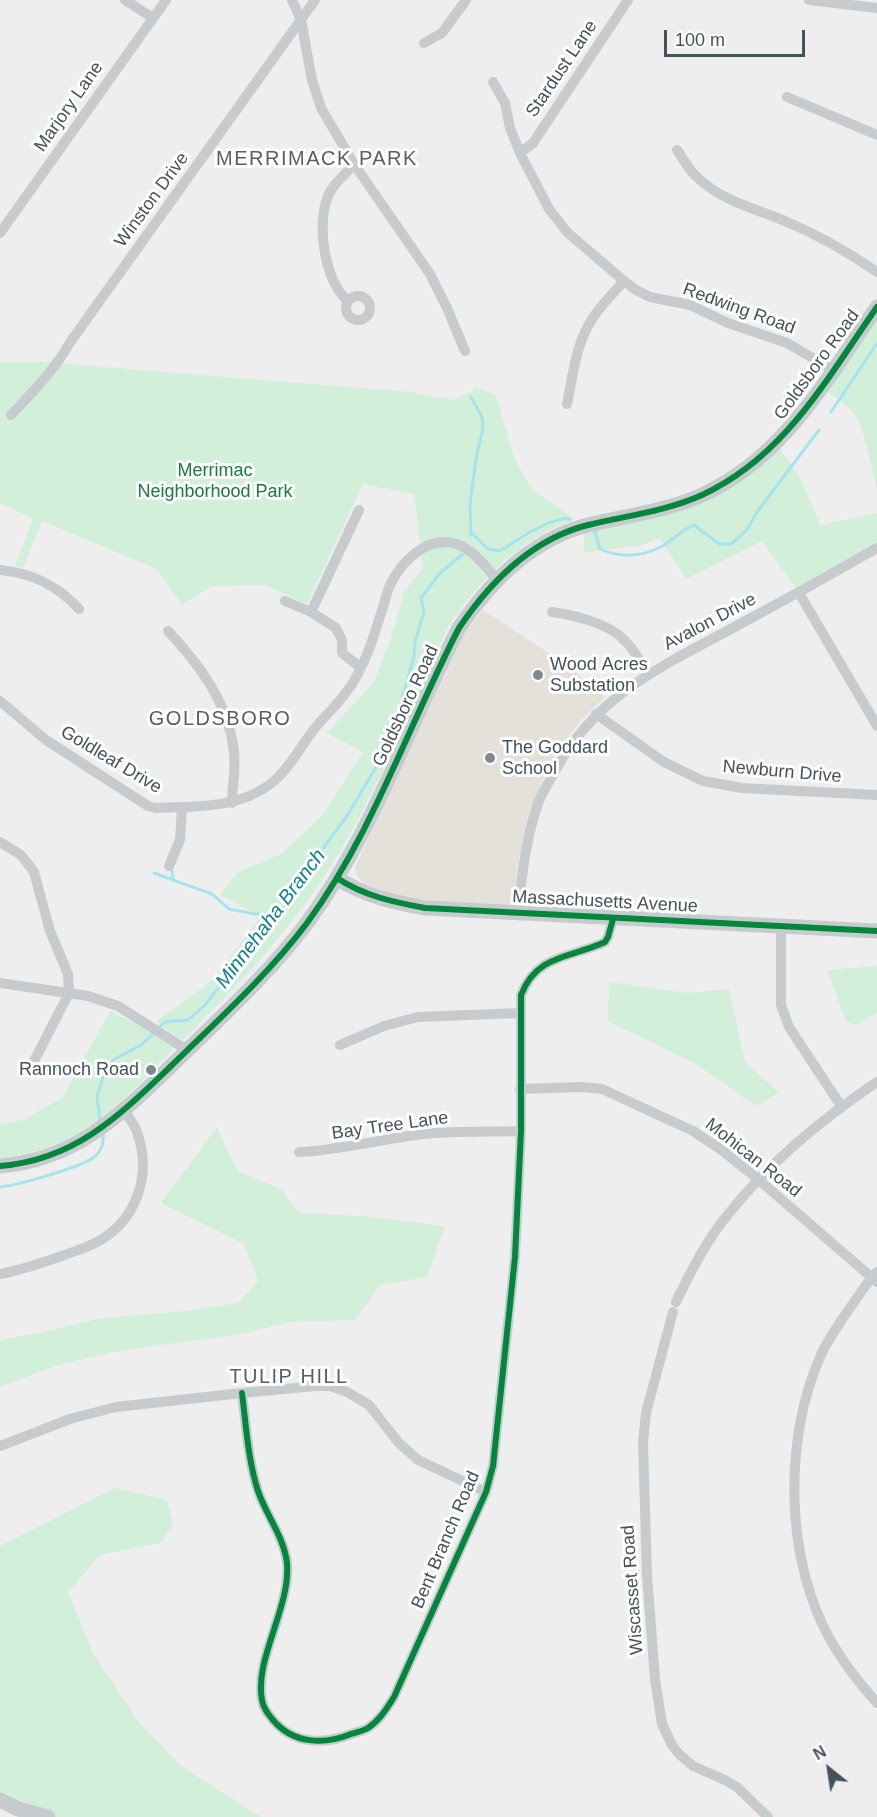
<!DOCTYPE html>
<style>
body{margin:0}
#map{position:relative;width:877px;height:1817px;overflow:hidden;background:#efeeee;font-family:Arial,sans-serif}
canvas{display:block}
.north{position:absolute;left:799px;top:1739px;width:60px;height:60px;-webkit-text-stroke:4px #fff;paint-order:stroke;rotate:330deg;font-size:16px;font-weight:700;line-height:24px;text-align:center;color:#45525a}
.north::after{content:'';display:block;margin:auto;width:21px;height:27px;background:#45525a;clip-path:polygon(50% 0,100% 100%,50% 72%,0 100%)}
.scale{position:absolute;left:664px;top:30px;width:141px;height:27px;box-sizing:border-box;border:3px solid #45525a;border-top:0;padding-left:8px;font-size:18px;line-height:21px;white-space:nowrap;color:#45525a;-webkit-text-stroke:4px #fff;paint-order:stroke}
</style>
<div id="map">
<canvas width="877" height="1817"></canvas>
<div class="north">N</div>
<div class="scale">100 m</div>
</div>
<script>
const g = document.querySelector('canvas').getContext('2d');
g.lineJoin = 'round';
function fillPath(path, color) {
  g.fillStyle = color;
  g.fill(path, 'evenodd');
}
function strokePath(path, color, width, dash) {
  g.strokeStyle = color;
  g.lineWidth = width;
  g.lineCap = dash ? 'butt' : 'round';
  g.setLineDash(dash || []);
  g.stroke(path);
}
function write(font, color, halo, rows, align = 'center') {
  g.font = font + ' Arial,sans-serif';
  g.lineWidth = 6;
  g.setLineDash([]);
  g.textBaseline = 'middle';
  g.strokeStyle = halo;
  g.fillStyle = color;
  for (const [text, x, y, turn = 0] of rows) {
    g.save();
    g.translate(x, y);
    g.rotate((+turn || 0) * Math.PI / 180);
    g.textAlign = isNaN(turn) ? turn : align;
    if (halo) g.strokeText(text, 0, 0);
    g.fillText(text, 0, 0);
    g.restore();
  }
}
fillPath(new Path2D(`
 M483 610 566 664 605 697 579 722 558 751 544 777 532 808 524 834 517 869 514 897 510 906 429 902 389 893 365 884 356 875 355 867 464 634Z`), '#e4e1db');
fillPath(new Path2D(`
 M877 313V492C873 470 866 438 857 418 850 405 833 396 820 388Z
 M0 362H43L410 392 454 400 477 388 496 395 513 455 531 489 575 519C521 539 482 577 449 625 408 713 373 805 318 886 279 943 232 992 182 1040L156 1022 213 980 261 916 220 895 238 872 281 854 322 816 363 752 327 733 374 682 392 636 404 592 423 568 414 494 363 484 307 604 265 585 212 586 182 605 157 569 42 521 23 568 15 566 33 518 0 504Z
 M776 443 801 479 820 525 877 513V548L799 593 762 541 686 579 660 538 639 546 584 552 585 526 682 502Z
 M877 966V1013L855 1025 846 1021 827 970Z
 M609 982 687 993 729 989 745 1062 779 1092 757 1106 696 1064 608 1021Z
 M110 1011 136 1024 174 1048C118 1106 84 1147 0 1159V1124L24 1120 63 1097Z
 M217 1127 237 1171 281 1189 299 1213 361 1216 445 1226 427 1277 380 1285 355 1320 290 1322 238 1335 152 1346 109 1353 55 1366 0 1387V1340L52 1330 103 1318 186 1311 238 1303 258 1281 244 1244 161 1203Z
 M115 1488 167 1500 173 1524 161 1543 100 1555 68 1592 94 1655 138 1721 181 1766 261 1817H48L0 1800V1546Z`), '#d2efda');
strokePath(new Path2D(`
 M471 397 482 417 483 428 476 458 470 505 471 532
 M831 412 877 343
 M595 532 600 549C620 558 641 557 661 547 673 540 681 530 694 525L719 544H731L747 530 757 512 819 430
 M470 535 471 532 488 549 500 551 530 532 548 523 566 518 570 520
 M172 871 173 880
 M154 873 212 894 229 909 255 914H272L277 916
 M158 1028 165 1022 188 1020 205 1005 214 993 238 969 302 883 324 847 347 816 376 767 397 715 414 657 415 642 424 612 421 598 441 572 463 554
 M100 1120 97 1096 104 1075 113 1060 141 1045 154 1033
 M0 1187C18 1185 80 1168 94 1157 103 1151 104 1142 103 1132`), '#a6e4ed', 3);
strokePath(new Path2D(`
 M125 0 153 18
 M292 0 301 20 312 80 321 108 354 164 430 274 447 308 465 351
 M809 0 877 8
 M424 43 442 33 466 0
 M493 82 505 103 510 128 520 153 549 209 568 233 624 281 636 290 650 297 690 305 728 323 787 343 833 370
 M787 97 877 135
 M677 150C683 158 688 169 696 176 721 201 754 208 785 221 818 235 848 252 877 272
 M520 153 533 143 628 0
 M0 233 166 0
 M346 308a12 12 0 1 1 24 0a12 12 0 1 1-24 0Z
 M348 301C324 282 315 219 330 192 335 182 347 173 354 164
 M567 404C572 380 575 352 586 330 595 311 611 296 624 281
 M11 415C33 392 55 369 71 341L315 0
 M359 510 311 612 336 628 342 640V653L360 667
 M0 570C32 573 57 585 79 609
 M799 593 877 726
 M285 601 311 612
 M552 612C573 615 608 623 623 639 634 648 640 662 648 674
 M168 631C200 665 229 704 234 752 236 769 232 786 232 803
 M0 701 46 740 148 806 156 808C195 806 236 809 269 785 289 770 300 747 315 728 328 712 345 698 355 679 366 660 374 637 380 616 384 606 386 594 390 585 404 557 434 530 465 548 478 556 488 569 497 580
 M596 714 664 762 703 781 742 788 877 795
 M0 842 21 855 34 872 50 931 68 974 69 993 33 1063
 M169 866 180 840 182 807
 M518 912C522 874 526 837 539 801 543 791 549 782 554 773 596 693 667 664 742 623 787 599 832 574 877 548
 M781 927V1005L789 1027 841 1106
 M0 983 88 996 118 1006 187 1050
 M340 1045 384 1026 418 1017 519 1013
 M520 1089 582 1087 602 1089 693 1131 723 1151 759 1180 877 1282
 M299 1152C341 1150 382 1139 423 1134 455 1131 489 1132 521 1131
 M877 1272C865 1284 857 1299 847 1312 838 1326 828 1339 821 1355 783 1439 785 1561 831 1641 844 1664 860 1684 877 1703
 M0 1274C22 1270 41 1263 62 1256 72 1252 83 1249 93 1244 135 1224 152 1178 138 1135 136 1126 129 1118 124 1111
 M676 1302C691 1271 707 1239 730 1212 771 1161 822 1119 877 1082
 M673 1312 646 1413 643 1443 647 1575 655 1679 662 1724 672 1745 679 1754 693 1766 725 1780 737 1787 768 1817
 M242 1393C246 1425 248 1460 258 1491 266 1515 284 1537 287 1563 291 1607 254 1659 262 1700 263 1708 268 1714 273 1720 293 1744 324 1745 351 1734 357 1732 363 1731 368 1728 380 1720 387 1708 394 1697L486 1492 493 1466 515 1257 521 1131V995C537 954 571 958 605 942L608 937 613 919
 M0 1446 70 1419 116 1407 242 1393 316 1386H330L347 1392 369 1405 399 1443 418 1460 486 1492`), '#c8cbcd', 10);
strokePath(new Path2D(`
 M337 878C364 896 393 902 425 908L877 931
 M0 1166C74 1160 118 1117 169 1068 216 1022 268 975 307 923 373 833 408 726 459 628 490 582 532 539 588 525 625 516 667 511 702 495 785 457 827 378 877 307
 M0 1800 18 1809 48 1817`), '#c8cbce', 15);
strokePath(new Path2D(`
 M337 878C364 896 393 902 425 908L877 931
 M0 1166C74 1160 118 1117 169 1068 216 1022 268 975 307 923 373 833 408 726 459 628 490 582 532 539 588 525 625 516 667 511 702 495 785 457 827 378 877 307
 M242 1393C246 1425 248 1460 258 1491 266 1515 284 1537 287 1563 291 1607 254 1659 262 1700 263 1708 268 1714 273 1720 293 1744 324 1745 351 1734 357 1732 363 1731 368 1728 380 1720 387 1708 394 1697L486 1492 493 1466 515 1257 521 1131V995C537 954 571 958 605 942L608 937 613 919`), '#00873e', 6);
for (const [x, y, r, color] of [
 [538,675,6,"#80898e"],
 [490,758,6,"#80898e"],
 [151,1070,6,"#80898e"]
]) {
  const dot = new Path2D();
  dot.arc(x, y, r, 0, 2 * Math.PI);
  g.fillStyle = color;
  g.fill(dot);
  strokePath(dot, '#fff', 2);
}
write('18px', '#45525a', '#fff', [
 ["Stardust Lane",562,69,-56],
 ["Marjory Lane",69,107,-55],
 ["Winston Drive",152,200,-54],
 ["Redwing Road",739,309,20],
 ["Goldsboro Road",817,365,-54],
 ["Avalon Drive",710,622,-28],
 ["Goldsboro Road",406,706,-65],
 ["Goldleaf Drive",111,760,31],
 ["Newburn Drive",782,772,5],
 ["Massachusetts Avenue",605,902,3],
 ["Bay Tree Lane",390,1126,-8],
 ["Mohican Road",753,1158,38],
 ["Bent Branch Road",446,1540,-67],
 ["Wiscasset Road",633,1590,-94]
]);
write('18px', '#167c3f', '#fff', [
 ["Merrimac",215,471],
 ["Neighborhood Park",215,492]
]);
write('18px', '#45525a', '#fff', [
 ["Wood Acres",550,665],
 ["Substation",550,686],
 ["The Goddard",502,748],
 ["School",502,769],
 ["Rannoch Road",139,1070,"right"]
], 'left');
g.letterSpacing = '1.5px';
write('20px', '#5a5e62', '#fff', [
 ["MERRIMACK PARK",317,159],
 ["GOLDSBORO",220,719],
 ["TULIP HILL",289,1377]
]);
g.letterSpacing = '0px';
write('italic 20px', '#0c8191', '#fff', [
 ["Minnehaha Branch",271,919,-53]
]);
</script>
